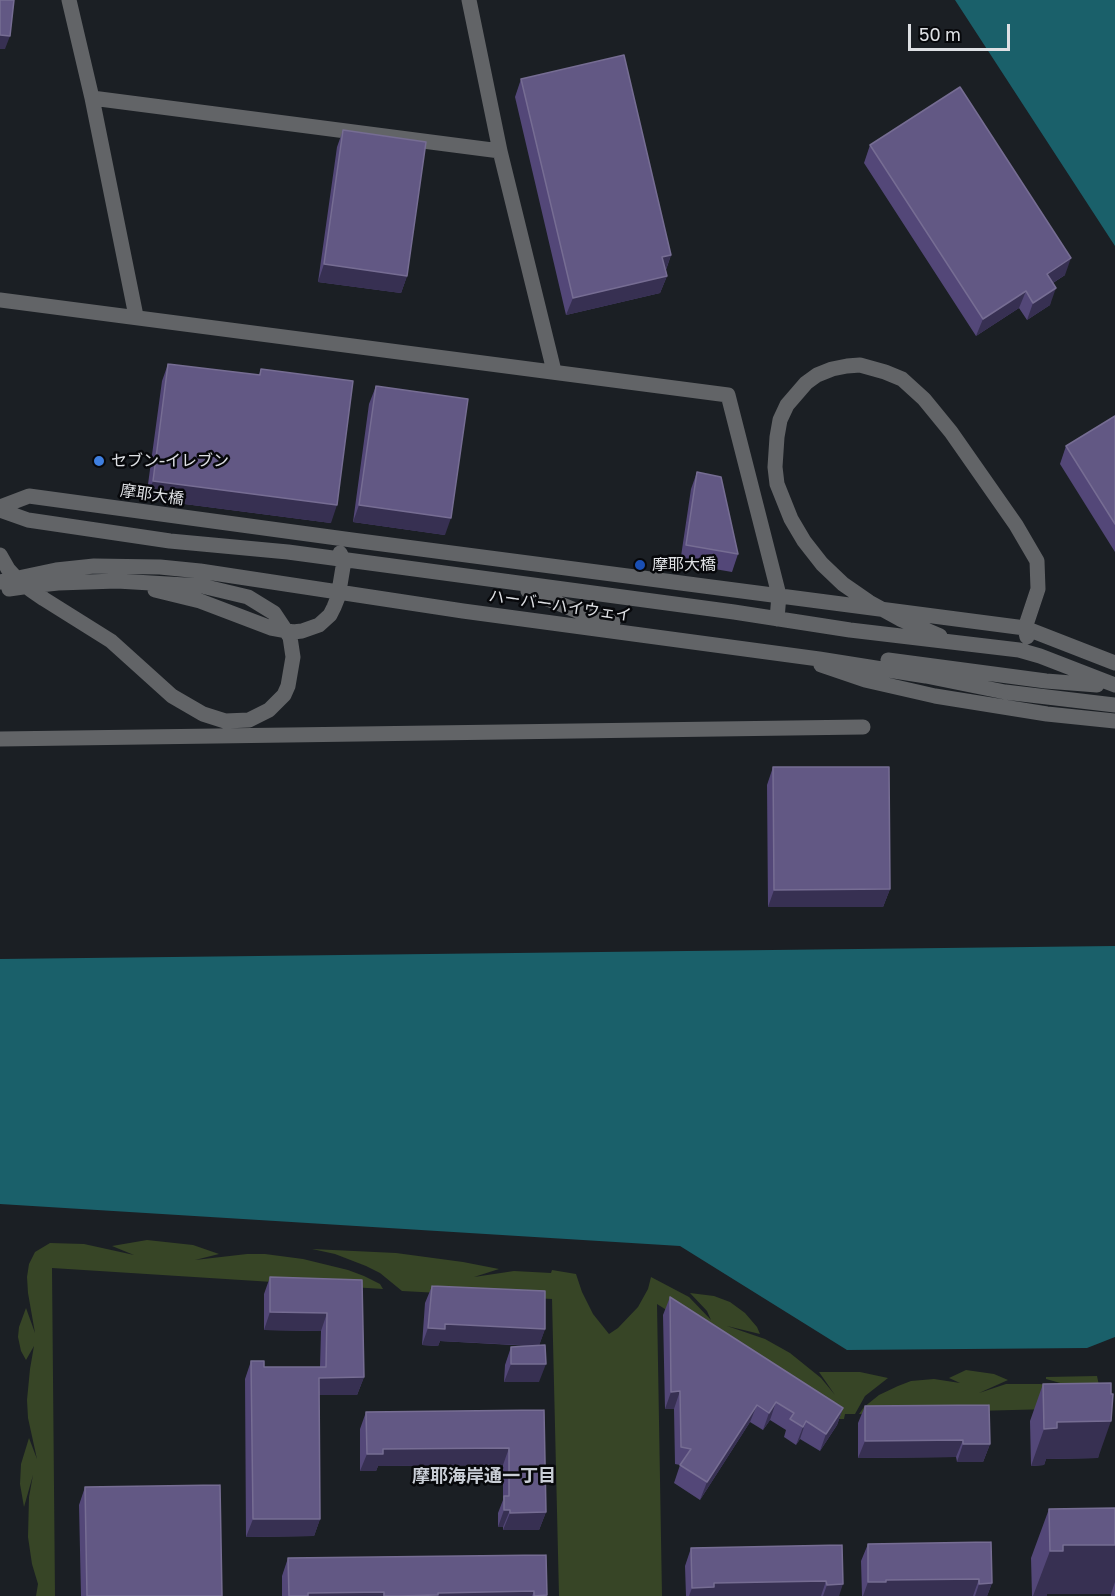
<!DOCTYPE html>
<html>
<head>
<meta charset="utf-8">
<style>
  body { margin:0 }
  #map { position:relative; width:1115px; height:1596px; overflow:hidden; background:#1b1f24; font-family:"Golos Text",sans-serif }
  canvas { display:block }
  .scale { position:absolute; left:908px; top:24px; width:102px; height:27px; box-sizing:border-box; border:3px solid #dee0e4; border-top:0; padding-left:8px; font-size:18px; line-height:21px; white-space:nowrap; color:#dee0e4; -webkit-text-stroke:4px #07080b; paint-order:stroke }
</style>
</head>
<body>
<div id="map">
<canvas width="1115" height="1596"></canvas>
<div class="scale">50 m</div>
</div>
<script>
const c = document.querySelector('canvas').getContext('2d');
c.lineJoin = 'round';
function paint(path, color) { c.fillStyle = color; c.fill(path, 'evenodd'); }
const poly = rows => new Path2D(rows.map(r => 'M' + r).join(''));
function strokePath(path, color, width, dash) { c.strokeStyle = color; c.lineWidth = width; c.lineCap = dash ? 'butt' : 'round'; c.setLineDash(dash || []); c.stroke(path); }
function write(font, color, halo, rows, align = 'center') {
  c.font = font + ' "Golos Text","Noto Sans JP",sans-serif'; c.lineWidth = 5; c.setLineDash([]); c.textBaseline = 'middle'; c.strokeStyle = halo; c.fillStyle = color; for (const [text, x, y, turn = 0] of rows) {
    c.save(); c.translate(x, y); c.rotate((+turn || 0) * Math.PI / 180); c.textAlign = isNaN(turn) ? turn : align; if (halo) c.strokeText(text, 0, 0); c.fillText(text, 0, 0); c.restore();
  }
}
paint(poly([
  [147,1240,193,1245,219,1254,195,1260,247,1254,265,1254,303,1259,348,1270,364,1276,380,1284,383,1289,52,1268,55,1596,36,1596,38,1584,32,1564,28,1537,29,1497,33,1475,24,1507,20,1484,21,1464,29,1438,37,1459,28,1418,27,1400,30,1369,34,1346,26,1360,21,1351,18,1337,19,1327,26,1308,35,1333,28,1293,27,1277,29,1264,35,1252,50,1243,84,1244,134,1255,112,1246],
  [312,1249,396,1253,463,1262,499,1269,474,1277,514,1271,551,1273,552,1270,576,1274,582,1292,593,1314,609,1334,618,1328,638,1307,648,1289,651,1277,689,1297,711,1320,707,1311,690,1293,714,1296,730,1302,745,1313,757,1327,760,1334,727,1326,765,1339,790,1353,821,1378,835,1395,819,1372,860,1372,888,1378,865,1396,855,1414,845,1414,844,1419,839,1419,657,1304,662,1596,559,1596,552,1299,402,1291,380,1273,366,1266,335,1254],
  [966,1370,994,1374,1008,1380,979,1393,1006,1384,1040,1384,1053,1386,1090,1408,859,1414,864,1407,879,1395,898,1386,911,1381,934,1379,960,1383,949,1378],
  [1097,1376,1100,1390,1064,1384,1046,1379,1046,1377]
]), '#374526');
paint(poly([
  [955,0,1115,0,1115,246],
  [1115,946,1115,1337,1087,1348,847,1350,680,1246,0,1204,0,959]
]), '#1a606a');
strokePath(poly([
  [69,0,92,98,136,316],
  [469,0,500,151,554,371],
  [92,98,500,151],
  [0,300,728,395,779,595,777,619],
  [0,507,29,496,352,540,1025,628,1115,663],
  [0,510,28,520,170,541,288,552,734,612,850,630,1019,650,1040,656,1115,685],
  [0,555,8,569,18,580,31,590,44,599,111,641,172,696,203,714,225,721,249,720,269,710,284,695,288,686,293,657,290,637,274,613,248,597,202,586,117,581,58,583,30,586,9,589],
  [0,582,56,570,94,566,160,567,200,571,463,611,819,659,926,676,1005,692,1115,705],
  [155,590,200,601,271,628,293,632,302,631,319,625,330,615,334,607,338,597,344,561,340,553],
  [528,591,597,619,613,622],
  [940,636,900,619,869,602,843,584,822,564,804,541,791,519,777,484,775,467,777,437,780,420,787,405,806,383,817,375,832,369,847,366,860,365,885,372,902,379,924,399,951,432,1016,525,1037,561,1038,589,1025,628,1027,637],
  [888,660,1046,681,1097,685],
  [821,665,865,680,935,696,1047,714,1115,721],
  [0,739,863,727]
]), '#626467', 15);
paint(poly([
  [521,79,671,255,666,270,667,276,660,293,566,315,515,97],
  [343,130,407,276,401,293,318,282,337,147],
  [870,145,1065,275,1053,283,1050,305,1027,320,1019,308,976,336,864,163],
  [168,364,259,375,261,369,331,523,146,499,162,381],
  [376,386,445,535,353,522,369,404],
  [1115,416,1115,552,1060,464,1066,446],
  [697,472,738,554,732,572,680,563,691,489],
  [773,767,890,889,883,907,768,907,767,785],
  [270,1277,362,1280,364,1377,357,1395,319,1395,320,1519,314,1536,246,1537,245,1379,251,1361,264,1367,320,1367,321,1331,264,1330,264,1294],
  [432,1286,545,1329,539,1345,539,1382,504,1382,505,1365,511,1347,531,1346,440,1341,438,1346,422,1345,425,1303],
  [670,1297,843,1408,837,1425,820,1451,800,1439,796,1445,784,1437,786,1430,770,1420,763,1430,750,1422,700,1500,674,1483,680,1465,675,1464,674,1409,665,1409,663,1315],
  [1043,1384,1111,1394,1098,1458,1046,1459,1044,1465,1031,1466,1030,1421],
  [865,1406,990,1444,983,1462,957,1462,956,1457,858,1458,858,1423],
  [544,1410,546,1512,539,1530,503,1530,503,1527,498,1527,498,1513,503,1500,503,1465,378,1466,376,1471,360,1471,360,1429,366,1412],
  [85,1487,222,1596,81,1596,79,1505],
  [1115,1508,1115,1596,1111,1596,1111,1594,1047,1594,1047,1596,1032,1596,1031,1558,1049,1509],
  [868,1544,992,1583,987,1596,862,1596,861,1561],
  [842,1545,839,1596,686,1596,685,1566,691,1548],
  [546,1555,547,1596,282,1596,282,1576,288,1558]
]), '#534778');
paint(poly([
  [0,35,10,36,5,49,0,49],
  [671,255,665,272,662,257],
  [1071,258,1065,275,1040,291,1047,274],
  [324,264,407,276,401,293,318,282],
  [667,276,660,293,566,315,573,298],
  [1056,288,1050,305,1027,320,1033,303],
  [1026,291,1019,308,976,336,983,319],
  [153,481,337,505,331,523,146,499],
  [359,505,451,518,445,535,353,522],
  [890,889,883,907,768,907,774,890],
  [270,1312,327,1313,321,1331,264,1330],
  [445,1324,545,1329,539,1346,440,1341,438,1346,422,1345,428,1328],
  [511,1364,546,1364,539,1382,504,1382],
  [364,1377,357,1395,313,1395,319,1378],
  [680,1391,674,1409,665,1409,671,1392],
  [776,1402,770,1420,763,1430,769,1413],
  [757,1405,750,1422,700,1500,707,1482],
  [843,1408,837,1425,820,1451,826,1434],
  [806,1421,800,1439,796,1445,803,1427],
  [1111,1421,1098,1458,1046,1459,1044,1465,1031,1466,1044,1429,1057,1422],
  [963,1440,956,1457,858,1458,865,1441],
  [963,1444,990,1444,983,1462,957,1462],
  [509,1448,503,1465,378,1466,376,1471,360,1471,367,1454,383,1449],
  [504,1510,510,1510,503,1527,498,1527],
  [546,1512,539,1530,503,1530,510,1513],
  [253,1519,320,1519,314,1536,246,1537],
  [1063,1545,1115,1545,1115,1582,1111,1594,1047,1594,1047,1596,1033,1596,1050,1551],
  [979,1579,973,1596,863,1596,868,1582,886,1580],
  [826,1581,821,1596,689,1596,692,1588,714,1583],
  [992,1583,987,1596,975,1596,979,1584],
  [843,1584,839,1596,823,1596,827,1585],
  [534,1591,532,1596,398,1596,438,1593],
  [384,1592,383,1596,307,1596,308,1593]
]), '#373052');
const building = poly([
  [0,0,14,0,10,36,0,35,0,0],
  [624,55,671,255,662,257,667,276,573,298,521,79,624,55],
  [960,87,1071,258,1047,274,1056,288,1033,303,1026,291,983,319,870,145,960,87],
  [343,130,426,142,407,276,324,264,343,130],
  [168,364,260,375,261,369,353,381,337,505,153,481,168,364],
  [376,386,468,399,451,518,359,505,376,386],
  [1115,416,1115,524,1066,446,1115,416],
  [697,472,721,477,738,554,686,545,697,472],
  [773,767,889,767,890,889,774,890,773,767],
  [270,1277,362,1280,364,1377,319,1378,320,1519,253,1519,251,1361,264,1361,264,1367,326,1367,327,1313,270,1312,270,1277],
  [432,1286,545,1291,545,1329,445,1324,445,1329,428,1328,432,1286],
  [670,1297,843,1408,826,1434,806,1421,803,1427,790,1419,794,1413,776,1402,769,1413,757,1405,707,1482,680,1465,691,1449,681,1447,680,1391,671,1392,670,1297],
  [545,1345,546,1364,511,1364,511,1347,545,1345],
  [1111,1383,1111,1394,1113,1394,1111,1421,1057,1422,1057,1428,1044,1429,1043,1384,1111,1383],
  [989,1405,990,1444,963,1444,963,1440,865,1441,865,1406,989,1405],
  [544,1410,546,1512,510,1513,510,1510,504,1510,504,1496,509,1496,509,1448,383,1449,383,1454,367,1454,366,1412,544,1410],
  [220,1485,222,1596,87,1596,85,1487,220,1485],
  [1115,1508,1115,1545,1063,1545,1063,1551,1050,1551,1049,1509,1115,1508],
  [991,1542,992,1583,979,1584,979,1579,886,1580,886,1582,868,1582,868,1544,991,1542],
  [842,1545,843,1584,827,1585,826,1581,714,1583,714,1587,692,1588,691,1548,842,1545],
  [546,1555,547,1595,534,1596,534,1591,438,1593,438,1595,398,1596,384,1596,384,1592,308,1593,308,1596,289,1596,288,1558,546,1555]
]);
paint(building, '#625884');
strokePath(building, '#766d93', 1.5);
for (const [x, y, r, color] of [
  [99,461,6,"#3f7fe0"],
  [640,565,6,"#1a4fb4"]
]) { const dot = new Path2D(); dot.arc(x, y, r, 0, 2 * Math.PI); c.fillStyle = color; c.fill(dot); strokePath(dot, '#07080b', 2); }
write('16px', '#dee0e4', '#07080b', [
  ["セブン-イレブン",111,461],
  ["摩耶大橋",652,565]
], 'left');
write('16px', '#dee0e4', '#07080b', [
  ["摩耶大橋",152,495,8],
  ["ハーバーハイウェイ",560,606,8]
]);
write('bold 18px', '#c9ced6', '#07080b', [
  ["摩耶海岸通一丁目",484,1476]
]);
</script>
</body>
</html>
